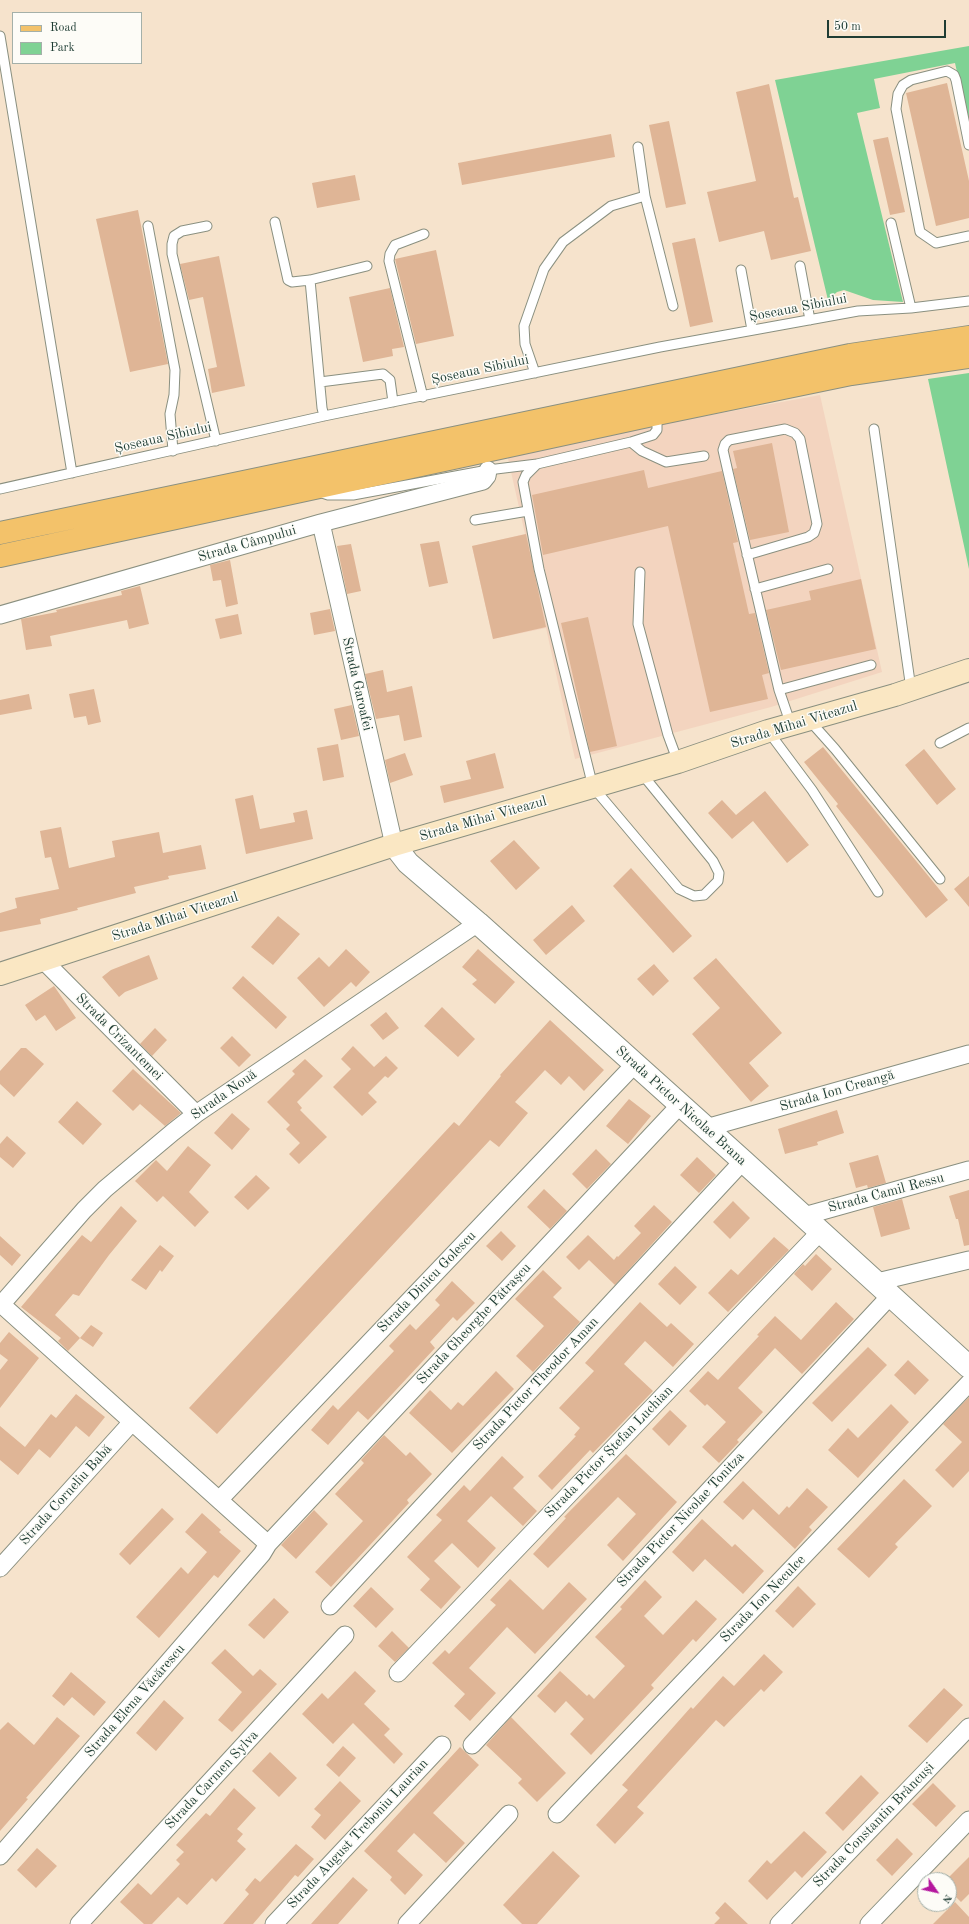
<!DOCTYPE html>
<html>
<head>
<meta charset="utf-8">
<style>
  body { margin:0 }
  #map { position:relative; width:969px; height:1924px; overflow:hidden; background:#f6e3cc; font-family:"Old Standard TT",serif }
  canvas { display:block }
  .legend { position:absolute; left:12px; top:12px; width:130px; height:52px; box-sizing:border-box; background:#fdfcf7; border:1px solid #a4b0a9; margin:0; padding:5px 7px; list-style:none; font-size:12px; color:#1f3d34 }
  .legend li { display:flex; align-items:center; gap:8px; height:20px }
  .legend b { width:20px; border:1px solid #a4b0a9 }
  .north { position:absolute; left:917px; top:1872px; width:40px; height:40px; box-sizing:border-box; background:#fdfcf7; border:1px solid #a4b0a9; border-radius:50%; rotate:124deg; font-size:11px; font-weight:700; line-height:16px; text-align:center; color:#1f3d34 }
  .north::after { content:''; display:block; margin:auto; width:14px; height:18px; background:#b5179e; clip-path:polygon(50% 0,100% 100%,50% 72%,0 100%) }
  .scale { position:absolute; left:827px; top:20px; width:119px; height:18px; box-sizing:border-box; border:2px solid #1f3d34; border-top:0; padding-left:5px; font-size:12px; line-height:14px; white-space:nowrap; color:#1f3d34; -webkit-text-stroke:3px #fdfcf7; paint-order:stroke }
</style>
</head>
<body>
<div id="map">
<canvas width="969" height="1924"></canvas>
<ul class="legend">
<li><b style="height:5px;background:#f3c26a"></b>Road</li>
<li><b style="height:11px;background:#7fd294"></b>Park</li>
</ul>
<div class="north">N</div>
<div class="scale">50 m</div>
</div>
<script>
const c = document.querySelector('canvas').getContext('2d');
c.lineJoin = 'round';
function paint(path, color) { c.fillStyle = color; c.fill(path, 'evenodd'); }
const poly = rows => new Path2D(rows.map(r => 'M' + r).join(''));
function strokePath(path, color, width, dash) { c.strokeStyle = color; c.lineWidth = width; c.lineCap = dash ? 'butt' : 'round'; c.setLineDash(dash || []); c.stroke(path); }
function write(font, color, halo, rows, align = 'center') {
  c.font = font + ' "Old Standard TT",serif'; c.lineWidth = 3; c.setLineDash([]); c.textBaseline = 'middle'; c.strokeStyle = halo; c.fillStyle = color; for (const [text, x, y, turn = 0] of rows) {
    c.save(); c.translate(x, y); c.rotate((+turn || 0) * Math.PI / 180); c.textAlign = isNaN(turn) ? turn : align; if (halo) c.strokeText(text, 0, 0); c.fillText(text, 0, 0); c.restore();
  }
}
paint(poly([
  [820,395,882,672,771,707,575,759,546,628,493,639,472,546,525,534,507,454,704,411,705,416]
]), '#f3d4bf');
paint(poly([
  [969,46,969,126,955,63,874,79,880,108,857,113,903,302,873,300,844,290,837,292,828,300,775,80],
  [969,373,969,569,928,379]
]), '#7fd294');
paint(poly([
  [947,83,969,181,969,218,936,226,906,93],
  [769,84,794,198,798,197,811,251,771,260,764,231,719,242,707,192,756,181,736,92],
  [669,121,686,204,666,208,649,125],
  [611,134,615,157,462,185,458,163],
  [888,137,905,212,890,215,873,140],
  [355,175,360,200,317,208,312,183],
  [138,210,168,364,130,372,96,219],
  [695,238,713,322,690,327,672,243],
  [436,250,454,336,416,344,395,259],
  [219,256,245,386,212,393,208,369,217,367,203,297,189,300,180,264],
  [390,288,404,347,392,349,393,356,363,362,349,297],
  [772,443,789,532,750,540,733,469,737,468,733,451],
  [644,470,648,488,722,471,738,542,733,543,749,614,755,613,769,673,762,675,768,699,710,712,668,526,543,555,532,495],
  [526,534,546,627,493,639,472,546],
  [439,541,448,583,429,587,420,544],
  [351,544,361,591,347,594,337,546],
  [230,560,238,604,226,607,221,580,213,581,210,565],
  [861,579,876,649,781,670,766,610,811,600,809,591],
  [140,586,149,624,129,629,127,620,84,629,50,636,52,646,26,650,21,619,57,612,56,610,122,595,121,591],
  [330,609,335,631,314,635,310,613],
  [238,614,242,634,220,639,215,619],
  [588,617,617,746,590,752,561,623],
  [383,670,387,692,412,686,422,737,404,741,399,715,376,719,365,674],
  [94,689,101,722,88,725,86,716,74,718,69,694],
  [29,694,32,709,0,715,0,700],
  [352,705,359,736,341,740,334,709],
  [338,744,344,777,323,781,317,748],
  [823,747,948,900,926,918,836,806,838,804,804,762],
  [924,749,956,789,937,805,905,765],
  [405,753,413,775,390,783,385,760],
  [495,753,504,788,444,803,440,786,471,779,466,761],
  [765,791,809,845,787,863,753,821,732,839,708,813,722,800,736,815],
  [253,795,260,829,295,822,293,813,307,810,313,839,246,854,235,799],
  [61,827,69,868,115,857,112,841,159,832,163,853,201,845,206,869,168,876,169,879,134,887,136,893,77,908,78,910,40,919,41,924,0,932,0,913,17,908,15,898,59,889,51,857,45,858,40,831],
  [514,840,540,868,516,890,490,861],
  [631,868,692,936,673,953,613,886],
  [969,876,969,907,954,889],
  [572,905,585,921,546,955,533,940],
  [278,916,300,934,273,965,251,947],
  [346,949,370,972,356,987,351,982,324,1007,297,978,319,957,329,967],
  [478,949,515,982,495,1004,472,984,477,980,462,967],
  [149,955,158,979,125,992,119,997,102,977,111,970],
  [716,958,782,1033,749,1063,769,1086,751,1102,692,1034,720,1008,693,978],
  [654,964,669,981,653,996,637,979],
  [243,976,287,1017,276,1029,232,988],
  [54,986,76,1018,56,1031,45,1015,36,1021,25,1005],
  [442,1007,475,1039,458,1057,424,1026],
  [386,1012,399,1028,383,1040,370,1025],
  [550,1020,604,1070,584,1091,569,1076,561,1085,545,1070,515,1102,528,1113,499,1147,490,1140,217,1434,189,1408,454,1122,459,1126,501,1076,500,1075],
  [155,1028,167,1040,152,1056,140,1044],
  [232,1036,251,1055,239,1067,220,1048],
  [353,1046,374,1067,386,1056,398,1068,388,1078,385,1076,368,1093,377,1102,362,1116,333,1087,351,1069,341,1059],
  [21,1048,26,1048,44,1064,14,1097,0,1084,0,1071],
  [305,1059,323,1076,297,1102,302,1108,300,1110,327,1137,299,1164,289,1154,300,1143,286,1129,290,1125,267,1102,295,1074,292,1071],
  [133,1069,181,1113,165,1126,140,1104,133,1111,112,1091],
  [629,1099,651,1116,628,1144,606,1126],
  [77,1101,102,1124,83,1145,58,1122],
  [837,1110,844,1133,817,1142,818,1145,785,1154,778,1129],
  [232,1113,250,1129,232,1150,214,1133],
  [7,1136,26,1153,13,1168,0,1157,0,1144],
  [188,1146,211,1165,189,1192,209,1212,195,1227,163,1196,157,1202,135,1181,156,1160,167,1171],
  [596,1149,611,1164,587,1189,572,1174],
  [878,1155,886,1183,868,1188,867,1185,856,1188,849,1163],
  [697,1157,716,1175,699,1193,680,1175],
  [256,1175,270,1188,248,1210,234,1197],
  [544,1189,567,1211,550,1229,527,1207],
  [969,1190,969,1245,964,1246,958,1219,956,1219,949,1196],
  [902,1199,910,1229,881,1237,873,1207],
  [733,1201,750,1218,730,1239,713,1222],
  [654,1205,672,1222,615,1285,589,1260,579,1270,566,1257,588,1235,614,1260,617,1256,618,1257,641,1233,634,1226],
  [121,1206,137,1221,109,1255,79,1296,73,1294,55,1315,80,1338,68,1351,58,1341,61,1338,21,1307,82,1235,91,1242],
  [501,1231,516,1246,502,1261,486,1246],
  [0,1236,21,1255,12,1266,0,1255],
  [774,1237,789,1250,728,1312,708,1293,731,1269,738,1275],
  [160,1245,174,1256,162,1272,160,1270,146,1290,131,1280],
  [816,1254,832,1269,812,1291,794,1274,803,1264,805,1266],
  [675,1266,697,1287,680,1305,658,1284],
  [543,1270,562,1288,553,1297,580,1322,533,1372,516,1356,544,1326,515,1299],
  [452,1281,475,1303,457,1321,453,1317,430,1342,435,1348,368,1420,358,1411,328,1445,311,1430,333,1405,338,1410,394,1351,389,1346,410,1324,416,1330,440,1305,435,1300],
  [640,1302,667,1327,671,1323,694,1344,673,1367,645,1341,624,1364,653,1391,593,1453,590,1450,552,1490,538,1476,576,1436,574,1435,580,1428,559,1408,594,1371,585,1363],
  [836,1302,854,1319,802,1374,775,1348,738,1388,763,1412,737,1440,739,1442,719,1463,702,1447,726,1422,707,1404,705,1406,689,1391,708,1371,718,1380,759,1336,757,1335,775,1316,801,1340],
  [91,1325,103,1333,93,1347,80,1338],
  [9,1332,39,1358,0,1408,0,1370,8,1360,0,1354,0,1343],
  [868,1347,887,1365,832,1422,812,1403],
  [908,1360,929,1380,915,1395,894,1375],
  [496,1371,514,1389,452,1453,409,1413,430,1390,451,1410,458,1402,463,1406],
  [76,1394,105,1417,89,1437,76,1426,50,1458,39,1449,18,1475,0,1460,0,1426,25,1447,51,1414,56,1418],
  [969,1397,969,1471,953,1488,935,1470,962,1442,943,1424],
  [891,1404,909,1422,858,1478,828,1450,848,1428,858,1438],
  [670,1410,687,1426,669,1446,652,1429],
  [384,1435,406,1456,410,1452,432,1474,407,1500,409,1503,331,1587,315,1572,363,1521,335,1494,364,1463,361,1460],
  [626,1454,677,1502,623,1561,607,1545,636,1514,618,1497,548,1568,533,1554,566,1518,564,1517],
  [502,1456,524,1477,513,1488,537,1511,523,1526,491,1496,467,1521,496,1548,478,1568,452,1543,434,1561,461,1587,441,1609,420,1590,430,1579,407,1557,442,1520,436,1515,464,1485,470,1491],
  [904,1479,932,1506,895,1544,898,1547,869,1578,837,1549],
  [743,1481,779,1515,787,1506,789,1508,807,1488,828,1507,809,1527,812,1530,795,1549,753,1509,743,1520,723,1502],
  [162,1508,174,1519,130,1565,119,1554],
  [314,1510,328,1524,296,1559,281,1545],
  [202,1513,221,1530,219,1532,241,1551,218,1578,214,1575,159,1638,136,1617,181,1567,188,1574,207,1552,185,1532],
  [702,1519,732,1547,735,1544,764,1571,743,1594,705,1559,693,1572,672,1552],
  [510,1579,543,1610,569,1582,587,1599,535,1654,507,1627,469,1668,496,1693,470,1721,454,1706,465,1694,432,1663,445,1650,449,1654,496,1605,490,1600],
  [645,1580,662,1597,644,1616,663,1635,696,1600,717,1619,696,1642,693,1639,651,1685,654,1688,591,1755,570,1734,584,1719,566,1701,555,1713,537,1696,560,1671,587,1696,589,1694,594,1699,625,1666,595,1637,622,1609,620,1607],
  [798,1586,816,1604,793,1628,775,1611],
  [371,1587,394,1609,376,1628,353,1606],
  [274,1598,289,1612,264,1639,248,1625],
  [392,1631,409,1648,395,1662,378,1646],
  [225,1649,253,1676,260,1669,277,1684,232,1732,218,1720,242,1692,211,1663],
  [764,1654,783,1672,764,1692,761,1689,724,1727,716,1720,637,1807,644,1813,615,1844,596,1825,628,1790,622,1785,691,1707,693,1709,723,1676,734,1686],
  [355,1671,376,1691,364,1704,390,1729,384,1735,403,1754,394,1764,353,1723,333,1744,302,1714,322,1693,328,1699],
  [71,1672,106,1702,94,1716,72,1697,64,1706,52,1696],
  [944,1688,963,1705,927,1743,908,1726],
  [164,1700,184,1718,156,1751,136,1733],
  [57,1717,80,1736,26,1798,28,1799,0,1831,0,1730,8,1722,34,1745],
  [511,1717,566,1773,537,1802,518,1783,522,1779,486,1745],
  [343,1746,356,1758,339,1777,326,1765],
  [460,1747,479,1765,433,1813,465,1843,446,1863,414,1833,397,1851,423,1875,405,1895,390,1880,392,1877,364,1851],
  [270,1752,297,1778,279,1797,252,1771],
  [861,1775,879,1793,843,1831,825,1813],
  [340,1781,361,1801,325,1840,311,1827,321,1815,314,1809],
  [933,1783,956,1806,936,1827,912,1804],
  [234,1788,256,1808,237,1829,243,1834,237,1841,246,1849,216,1882,212,1878,187,1905,178,1897,152,1924,144,1924,120,1902,138,1883,151,1895,180,1864,176,1860,184,1852,176,1845,206,1813,210,1816],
  [804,1831,827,1852,802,1878,795,1871,767,1900,748,1881,767,1860,771,1864],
  [897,1838,913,1854,892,1876,876,1860],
  [296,1844,314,1859,298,1877,295,1875,253,1924,223,1924,249,1894,245,1890,255,1878,260,1882],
  [37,1848,57,1866,36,1888,17,1870],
  [553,1851,580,1876,537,1924,522,1924,503,1905],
  [969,1857,969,1894,961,1902,949,1890,949,1877],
  [353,1877,368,1890,338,1924,311,1924],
  [725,1902,748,1924,714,1924,720,1918,715,1913],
  [955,1902,969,1917,969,1924,933,1924]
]), '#dfb596');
const service = poly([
  [0,36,72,473],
  [969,145,956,80,954,75,947,71,911,80,903,85,898,94,896,109,920,232,936,243,969,236],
  [638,147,645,196],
  [275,222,288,280,292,282,310,280,367,266],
  [891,223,911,308],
  [148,226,175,370,174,395,170,414,173,451],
  [207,226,182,231,174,236,172,244,172,254,216,441],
  [800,266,810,320],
  [741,270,752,330],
  [310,280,322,408,324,416],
  [535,373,525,344,524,326,544,269,563,242,611,206,645,196,673,306],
  [320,382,383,374,390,380,393,402],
  [423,397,389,261,390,254,395,245,424,234],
  [874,429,911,689],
  [631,442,642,451,666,462,704,456],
  [0,489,324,416,660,347,858,311,911,308,969,301],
  [322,493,328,495,353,495,488,470,537,464],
  [475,520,528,511],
  [747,555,808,537,814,533,817,524,800,439,795,433,785,429,729,440,725,444,723,450,728,472,779,690,791,725],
  [640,572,638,624,668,735,678,762],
  [755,589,828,569],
  [779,690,871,665],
  [810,721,835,749,940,879],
  [768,731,812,790,878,892],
  [940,743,969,728],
  [642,774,713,861,719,873,718,881,704,895,694,896,679,889,593,787,539,569,523,482,526,475,537,464,631,442,653,435,657,430,657,414]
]);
const minor = poly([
  [321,523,394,845],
  [0,615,321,523,483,481,487,476,488,470],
  [43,960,196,1114],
  [706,1128,969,1054],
  [804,1216,969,1170],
  [877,1282,969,1260],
  [0,1303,268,1544],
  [0,1306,84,1210,105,1189,173,1132,196,1114,478,923],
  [220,1499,635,1064],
  [0,1568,132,1422],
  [330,1606,743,1161],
  [398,1673,821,1231],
  [472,1745,891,1295],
  [557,1814,969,1383],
  [0,1856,262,1554,268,1544,680,1105],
  [79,1924,345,1635],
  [274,1924,442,1745],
  [407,1924,509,1814],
  [779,1924,969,1727],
  [869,1924,969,1820]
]);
const tertiary = poly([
  [394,845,408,863,478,923,743,1161,969,1367]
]);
const secondary = poly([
  [0,974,394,845,678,762,768,731,895,695,969,670]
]);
const primary = poly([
  [0,533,850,355,969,337],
  [0,556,657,414,851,374,969,357]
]);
strokePath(service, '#8a9080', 11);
strokePath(minor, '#8a9080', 19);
strokePath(tertiary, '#8a9080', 24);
strokePath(secondary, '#8a9080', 24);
strokePath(primary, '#8a9080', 24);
strokePath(service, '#fff', 9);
strokePath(minor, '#fff', 17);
strokePath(tertiary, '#fff', 22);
strokePath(secondary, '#fae7c3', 22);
strokePath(primary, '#f3c26a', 22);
write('14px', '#1f3d34', '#fdfcf7', [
  ["Șoseaua Sibiului",798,308,-11],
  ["Șoseaua Sibiului",480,370,-12],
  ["Șoseaua Sibiului",163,438,-13],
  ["Strada Câmpului",247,544,-16],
  ["Strada Garoafei",357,684,77],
  ["Strada Mihai Viteazul",794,725,-17],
  ["Strada Mihai Viteazul",483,819,-16],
  ["Strada Mihai Viteazul",175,917,-18],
  ["Strada Crizantemei",119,1037,45],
  ["Strada Ion Creangă",837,1091,-16],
  ["Strada Nouă",224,1095,-35],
  ["Strada Pictor Nicolae Brana",681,1106,42],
  ["Strada Camil Ressu",886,1193,-15],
  ["Strada Dinicu Golescu",427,1282,-46],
  ["Strada Gheorghe Pătrașcu",474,1324,-47],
  ["Strada Pictor Theodor Aman",536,1384,-47],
  ["Strada Pictor Ștefan Luchian",609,1452,-46],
  ["Strada Corneliu Babă",66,1495,-48],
  ["Strada Pictor Nicolae Tonitza",681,1520,-47],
  ["Strada Ion Neculce",763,1599,-46],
  ["Strada Elena Văcărescu",135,1701,-49],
  ["Strada Carmen Sylva",212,1780,-47],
  ["Strada Constantin Brâncuși",874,1825,-46],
  ["Strada August Treboniu Laurian",358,1834,-47]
]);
</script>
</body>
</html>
